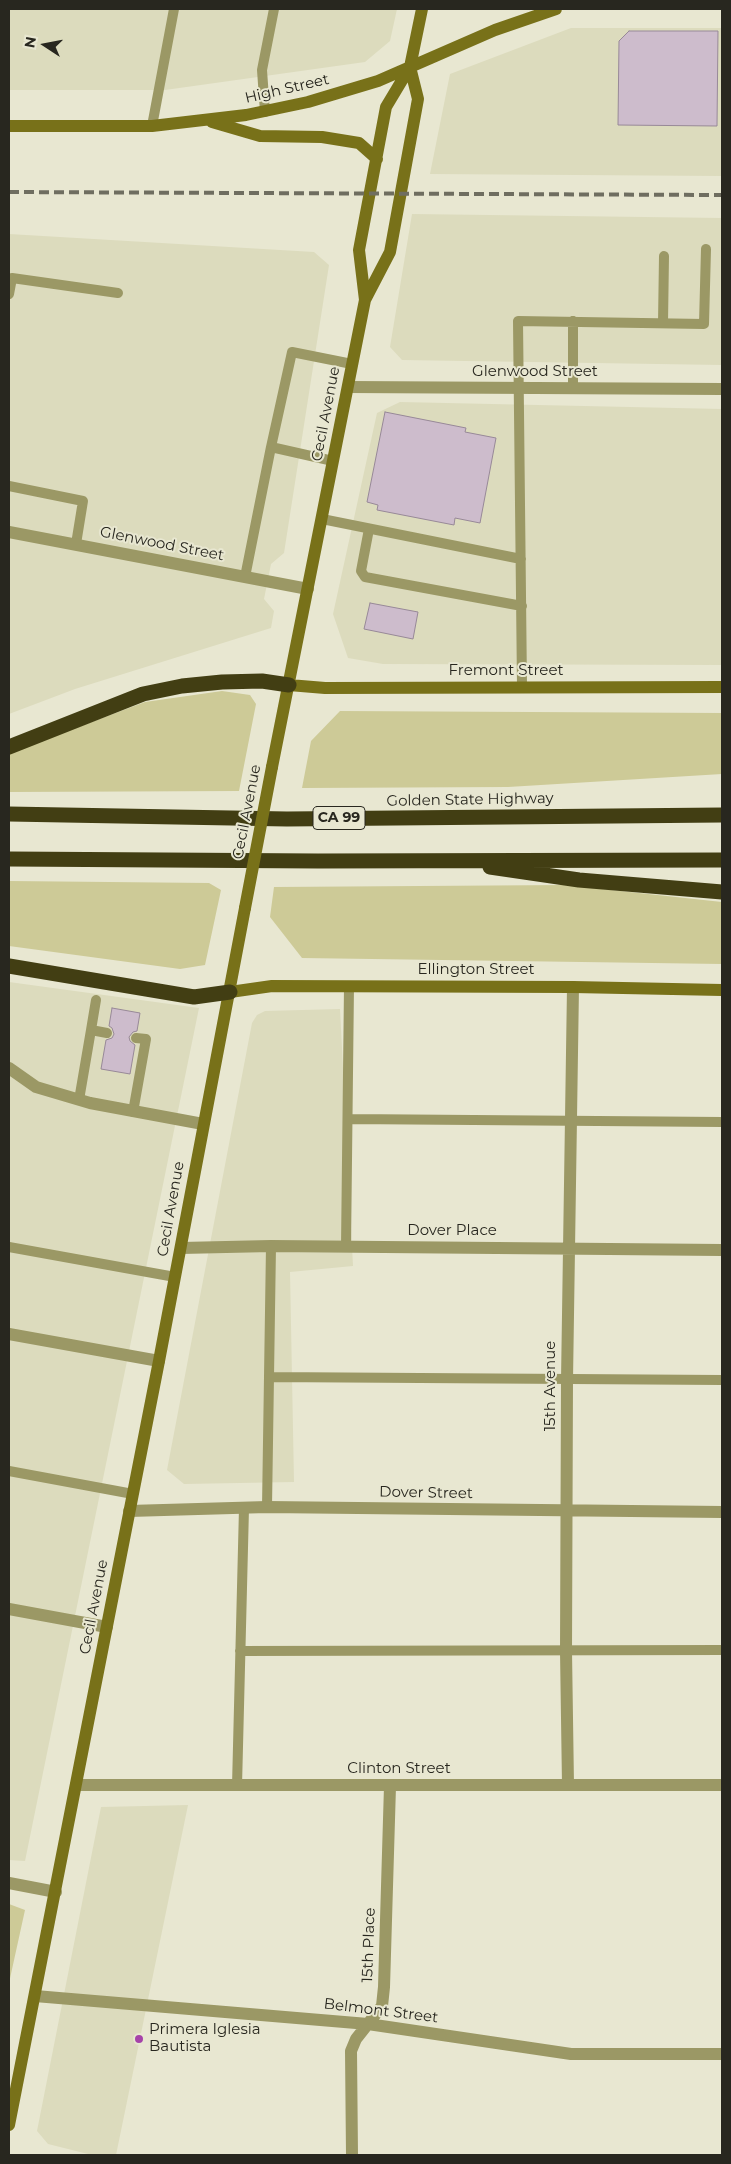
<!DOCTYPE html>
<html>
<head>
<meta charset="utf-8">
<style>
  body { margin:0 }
  #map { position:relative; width:731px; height:2164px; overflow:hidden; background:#e8e7d1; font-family:Montserrat,sans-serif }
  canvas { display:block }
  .frame { position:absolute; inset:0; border:10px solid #28271f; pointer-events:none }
  .north { position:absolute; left:20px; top:20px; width:50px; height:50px; -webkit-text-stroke:4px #e8e7d1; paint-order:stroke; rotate:281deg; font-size:14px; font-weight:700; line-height:20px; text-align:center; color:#28271f }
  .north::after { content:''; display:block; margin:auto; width:18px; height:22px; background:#28271f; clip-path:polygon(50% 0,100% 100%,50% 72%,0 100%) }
</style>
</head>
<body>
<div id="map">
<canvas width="731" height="2164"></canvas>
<div class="frame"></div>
<div class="north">N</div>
</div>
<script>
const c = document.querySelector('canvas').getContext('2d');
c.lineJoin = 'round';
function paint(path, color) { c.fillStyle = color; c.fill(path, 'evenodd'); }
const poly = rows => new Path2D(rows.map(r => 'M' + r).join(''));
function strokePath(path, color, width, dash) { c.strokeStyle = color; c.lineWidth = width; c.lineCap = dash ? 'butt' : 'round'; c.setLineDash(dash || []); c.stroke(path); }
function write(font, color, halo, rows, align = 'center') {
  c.font = font + ' Montserrat,sans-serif'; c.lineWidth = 4; c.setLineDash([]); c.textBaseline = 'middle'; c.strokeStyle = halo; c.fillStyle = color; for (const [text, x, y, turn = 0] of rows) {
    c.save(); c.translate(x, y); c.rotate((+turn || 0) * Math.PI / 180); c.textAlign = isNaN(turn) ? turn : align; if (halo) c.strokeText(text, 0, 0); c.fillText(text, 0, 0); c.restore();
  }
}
paint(poly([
  [9,9,397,9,390,41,365,62,165,90,9,90],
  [571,28,722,28,722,176,430,174,450,74],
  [412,214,722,218,722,365,402,360,390,347],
  [9,234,314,252,329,265,284,553,271,564,264,599,274,611,271,628,75,689,9,714],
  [400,402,722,409,722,665,383,664,348,658,333,614,377,413],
  [9,982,199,1008,25,1861,9,1860],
  [340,1009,353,1266,290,1272,294,1482,184,1484,167,1470,252,1023,257,1015,265,1011],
  [188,1805,116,2155,92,2155,48,2144,37,2131,101,1807]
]), '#dcdbbd');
paint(poly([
  [222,691,250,695,256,704,239,791,9,792,9,753,145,702],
  [340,711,722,713,722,774,508,787,302,788,311,741],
  [9,881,209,883,221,890,205,965,180,969,9,946],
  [565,885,722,902,722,964,302,958,270,917,274,887],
  [9,1904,25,1910,9,1983]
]), '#cdca97');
const building = poly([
  [629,31,718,31,717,126,618,125,619,41,629,31],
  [385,412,466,428,465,432,496,438,480,523,455,518,454,525,377,510,378,505,367,502,385,412],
  [370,603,418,612,413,639,364,629,370,603],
  [112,1008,140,1013,137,1031,133,1032,129,1037,130,1041,135,1045,130,1074,101,1069,106,1040,112,1038,114,1034,112,1028,109,1026,112,1008]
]);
paint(building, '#cdbccc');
strokePath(building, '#988998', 1);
strokePath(poly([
  [265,112,262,70,274,9],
  [152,126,174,9],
  [9,294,12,278,118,293],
  [663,323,664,256],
  [573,388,573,321],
  [333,461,271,447,292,352,352,364],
  [9,486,83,501,76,544],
  [322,519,521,559],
  [369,529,361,571,365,577,522,606],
  [245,577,271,447],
  [522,687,518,321,704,324,706,249],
  [91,1030,96,1000],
  [79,1100,91,1030,107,1033],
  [133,1112,146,1039,136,1038],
  [349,1119,722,1122],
  [9,1247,175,1277],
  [346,1247,349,986],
  [269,1377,722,1380],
  [9,1471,133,1494],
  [267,1507,271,1246],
  [240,1651,722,1650],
  [237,1786,244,1508]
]), '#9b9865', 10);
strokePath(poly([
  [348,387,722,389],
  [9,532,308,589],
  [9,1068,36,1087,90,1103,203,1124],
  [181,1248,271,1246,722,1250],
  [9,1334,159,1361],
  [129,1511,267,1507,722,1512],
  [9,1609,107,1627],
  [76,1785,722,1785],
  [568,1785,566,1651,567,1380,573,987],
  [9,1883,56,1892],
  [35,1996,368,2024,571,2054,722,2054],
  [352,2155,351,2051,356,2039,382,2006,384,1987,390,1786]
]), '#9b9865', 12);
strokePath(poly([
  [212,122,260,136,322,137,359,143,377,159],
  [9,126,152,126,246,115,308,102,378,81,495,30,556,9],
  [365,300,359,250,386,107,410,67,422,9],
  [289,685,325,688,722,687],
  [272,767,365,300,390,252,418,99,410,67],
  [230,992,272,986,573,987,722,990],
  [9,2125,159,1361,245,908]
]), '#787119', 12);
strokePath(poly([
  [9,747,143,694,182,686,222,682,262,681,289,685],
  [9,814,287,819,722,815],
  [9,859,318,861,722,860],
  [490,867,579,880,722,892],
  [9,966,194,997,230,992]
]), '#423e13', 15);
strokePath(poly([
  [9,192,722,195]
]), '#6f6e60', 4, [10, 5]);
strokePath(poly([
  [245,908,272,767]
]), '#787119', 12);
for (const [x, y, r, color] of [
  [139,2039,5,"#a643a9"]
]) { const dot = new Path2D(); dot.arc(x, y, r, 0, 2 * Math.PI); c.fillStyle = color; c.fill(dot); strokePath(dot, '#e8e7d1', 2); }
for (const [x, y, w] of [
  [339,818,52]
]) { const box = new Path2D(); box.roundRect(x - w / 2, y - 11.5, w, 23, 4); c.fillStyle = '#e8e7d1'; c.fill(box); strokePath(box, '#28271f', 1); }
write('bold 14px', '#28271f', null, [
  ["CA 99",339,818]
]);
write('15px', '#28271f', '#e8e7d1', [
  ["High Street",287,89,-13],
  ["Glenwood Street",535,372],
  ["Cecil Avenue",326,414,-79],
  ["Glenwood Street",162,544,11],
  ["Fremont Street",506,671],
  ["Golden State Highway",470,800,-1],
  ["Cecil Avenue",247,812,-79],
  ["Ellington Street",476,970],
  ["Cecil Avenue",171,1209,-80],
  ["Dover Place",452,1231],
  ["15th Avenue",551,1386,-90],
  ["Dover Street",426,1493,1],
  ["Cecil Avenue",94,1607,-79],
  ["Clinton Street",399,1769],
  ["15th Place",369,1945,-88],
  ["Belmont Street",381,2011,7]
]);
write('15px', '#28271f', '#e8e7d1', [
  ["Primera Iglesia",149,2030],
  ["Bautista",149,2047]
], 'left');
</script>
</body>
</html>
